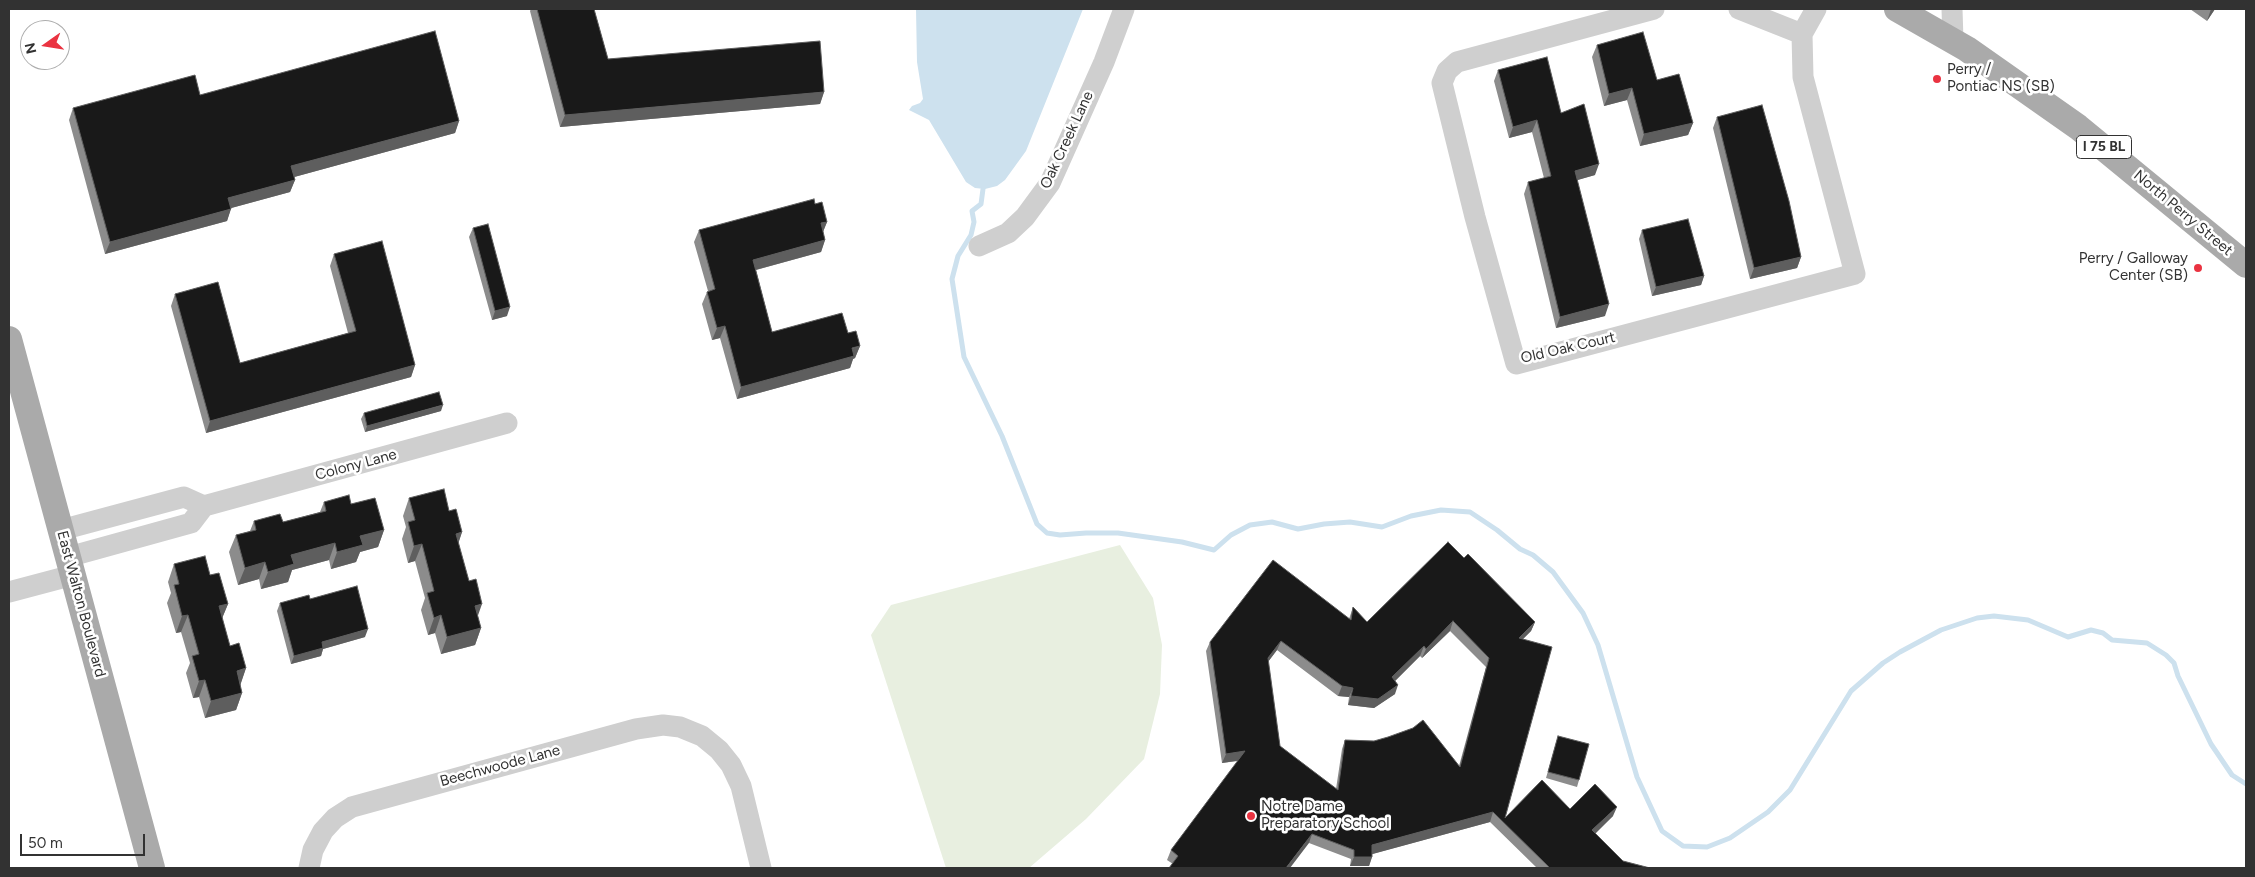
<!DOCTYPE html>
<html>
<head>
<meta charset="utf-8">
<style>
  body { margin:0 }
  #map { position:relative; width:2255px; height:877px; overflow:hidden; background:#fff; font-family:Figtree,sans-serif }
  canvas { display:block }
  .frame { position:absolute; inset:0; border:10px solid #323232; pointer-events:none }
  .north { position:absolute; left:20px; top:20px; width:50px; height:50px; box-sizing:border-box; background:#fff; border:1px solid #adadad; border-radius:50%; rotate:257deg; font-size:14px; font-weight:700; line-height:20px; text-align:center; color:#323232 }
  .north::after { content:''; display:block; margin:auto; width:18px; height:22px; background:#ea3341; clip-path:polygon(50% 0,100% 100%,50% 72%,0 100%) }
  .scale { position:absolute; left:20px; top:834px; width:125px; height:22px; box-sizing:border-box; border:2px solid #323232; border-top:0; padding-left:6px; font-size:15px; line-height:18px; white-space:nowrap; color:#323232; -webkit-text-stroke:4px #fff; paint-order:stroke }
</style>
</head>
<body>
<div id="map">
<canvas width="2255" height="877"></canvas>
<div class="frame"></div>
<div class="north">N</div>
<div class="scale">50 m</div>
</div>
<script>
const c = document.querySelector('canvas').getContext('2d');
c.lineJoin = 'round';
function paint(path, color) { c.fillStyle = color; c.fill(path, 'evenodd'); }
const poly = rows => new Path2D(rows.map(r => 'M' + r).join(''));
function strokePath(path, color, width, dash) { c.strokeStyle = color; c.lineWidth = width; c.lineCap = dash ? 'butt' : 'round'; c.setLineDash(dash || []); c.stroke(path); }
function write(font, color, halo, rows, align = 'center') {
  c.font = font + ' Figtree,sans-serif'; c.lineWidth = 5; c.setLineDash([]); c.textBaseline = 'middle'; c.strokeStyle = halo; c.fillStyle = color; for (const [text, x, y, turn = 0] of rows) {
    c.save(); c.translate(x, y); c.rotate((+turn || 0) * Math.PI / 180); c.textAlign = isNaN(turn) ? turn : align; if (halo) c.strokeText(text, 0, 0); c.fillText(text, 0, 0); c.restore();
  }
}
paint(poly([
  [1120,545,1153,598,1162,645,1160,694,1144,759,1086,819,1029,868,946,868,871,635,891,605]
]), '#e8efe0');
paint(poly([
  [916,9,1083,9,1026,151,1005,180,997,186,985,189,975,188,966,182,929,120,909,110,912,106,920,103,923,99,917,62]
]), '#cde1ee');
strokePath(poly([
  [983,189,981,204,972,211,974,222,971,235,958,256,952,279,964,357,1002,436,1037,524,1047,533,1060,535,1086,533,1118,533,1182,542,1214,550,1231,535,1250,525,1272,522,1298,529,1324,524,1350,522,1382,527,1411,516,1441,510,1470,512,1497,530,1520,549,1533,555,1553,572,1583,613,1598,645,1637,777,1662,831,1683,846,1707,847,1730,838,1768,812,1790,790,1851,691,1883,663,1900,652,1941,630,1977,618,1994,616,2028,620,2068,637,2091,630,2103,633,2112,640,2147,643,2166,655,2174,663,2178,676,2211,744,2232,775,2246,784]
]), '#cde1ee', 5);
strokePath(poly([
  [1654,9,1457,62,1447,71,1442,83,1475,217,1516,364,1855,274,1803,77,1802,34,1816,9],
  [1739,9,1802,34],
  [1952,9,1953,40],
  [979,246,1008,233,1025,217,1050,183,1104,62,1124,9],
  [61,530,184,497,204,506,507,423],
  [68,557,191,523,204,506],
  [9,592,73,575],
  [309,868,313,850,323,831,335,818,352,807,636,729,663,725,680,727,702,736,719,750,731,765,741,786,761,868]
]), '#cfcfcf', 21);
strokePath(poly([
  [1897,9,1967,49,2078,127,2246,265],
  [9,339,152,868]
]), '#aaa', 26);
paint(poly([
  [531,9,594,9,608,59,824,92,820,104,560,127,530,11],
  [2190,9,2215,9,2207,21],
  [1597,45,1657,80,1693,123,1688,135,1640,146,1627,100,1604,106,1592,57],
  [1498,70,1561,113,1595,175,1577,180,1605,316,1556,328,1524,194,1528,182,1544,178,1532,132,1509,138,1494,81],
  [200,95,459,121,455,133,294,177,295,180,290,192,231,208,227,221,105,254,69,120,73,108],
  [1717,117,1801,257,1797,268,1750,279,1713,128],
  [815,204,827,222,823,232,825,240,821,252,756,270,772,332,848,333,860,346,855,358,853,359,850,368,737,399,720,338,712,340,702,304,707,292,708,291,694,242,699,230],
  [473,228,507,316,492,320,469,237],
  [1642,230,1704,276,1701,285,1652,296,1639,239],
  [334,254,415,365,411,377,206,433,171,306,175,294,240,363,348,333,330,266],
  [441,411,365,432,361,419,364,413],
  [409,498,449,511,462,532,458,544,481,628,475,645,441,654,435,633,428,635,421,610,425,598,415,561,408,563,402,539,406,527,403,516],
  [324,502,351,504,384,530,378,547,360,552,356,562,331,569,329,560,292,570,288,582,261,589,259,579,238,585,229,552,236,535,250,531,254,521,283,522,320,512],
  [1464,558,1535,622,1531,631,1523,639,1505,818,1570,809,1613,816,1595,833,1623,861,1650,868,1537,868,1490,822,1372,854,1372,857,1369,866,1350,866,1351,859,1309,843,1173,864,1167,860,1171,850,1238,761,1222,763,1206,651,1210,642,1349,619,1353,607,1367,622],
  [1450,631,1486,667,1459,766,1345,740,1342,749,1336,789,1280,746,1268,662,1277,650,1338,696,1349,697,1348,705,1374,708,1395,694,1395,681,1420,656,1422,658],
  [174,564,210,575,228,604,222,618,230,646,246,668,240,685,242,693,236,710,205,718,199,697,193,698,186,673,190,663,181,632,176,633,167,603,171,593,168,582],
  [310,599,365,637,323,649,321,656,291,664,277,611,280,603],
  [1558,736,1579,780,1577,787,1546,778]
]), '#8c8c8c');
paint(poly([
  [2211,9,2215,9,2207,21],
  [1632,88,1627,100,1604,106,1609,94],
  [824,92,820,104,560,127,565,115],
  [1537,120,1532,132,1509,138,1513,127],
  [459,121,455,133,287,179,291,166],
  [1693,123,1688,135,1640,146,1644,134],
  [1599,164,1595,175,1571,182,1575,171],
  [295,180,290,192,224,210,228,198],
  [231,209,227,221,105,254,110,242],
  [827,222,822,234,821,223],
  [825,240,821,252,748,272,753,260],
  [1801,257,1797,268,1750,279,1754,268],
  [1704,276,1701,285,1652,296,1656,287],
  [1609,304,1605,316,1556,328,1560,317],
  [510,307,507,316,492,320,495,311],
  [725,326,720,338,712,340,717,328],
  [860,346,855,358,853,359,850,368,737,399,741,387],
  [415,365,411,377,206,433,210,421],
  [443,405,441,411,365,432,367,426],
  [384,530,378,547,360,552,356,562,331,569,337,552,360,536],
  [462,532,456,550,456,534],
  [335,543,329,560,292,570,288,582,261,589,268,572,291,555],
  [422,544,415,561,408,563,414,546],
  [265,562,259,579,238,585,245,568],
  [228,604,221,621,219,606],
  [482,604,476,621,475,606],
  [188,615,181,632,176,633,182,616],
  [441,615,435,633,428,635,434,618],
  [1453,621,1450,631,1422,658,1426,649],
  [1535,622,1531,631,1515,647,1519,638],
  [481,628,475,645,441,654,447,637],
  [368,629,365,637,323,649,321,656,291,664,294,656,322,642],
  [1281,641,1277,650,1264,667,1268,658],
  [1424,646,1420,656,1389,687,1392,677],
  [246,668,240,686,237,671],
  [205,680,199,697,193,698,199,681],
  [1398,685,1395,694,1374,708,1348,705,1351,696],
  [1342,686,1353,688,1349,697,1338,696],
  [242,693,236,710,205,718,211,701],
  [1245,751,1242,760,1222,763,1226,754],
  [1617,807,1613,816,1589,840,1592,830],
  [1493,812,1490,822,1369,855,1372,845],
  [1312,834,1309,843,1290,868,1286,868],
  [1354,857,1372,857,1369,866,1350,866]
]), '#5e5e5e');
const building = poly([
  [537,9,594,9,608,59,820,41,824,92,565,115,537,9],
  [435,31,459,121,291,166,295,180,228,198,231,209,110,242,73,108,195,75,200,95,435,31],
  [1643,32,1657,80,1679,74,1693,123,1644,134,1632,88,1609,94,1597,45,1643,32],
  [1547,57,1561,113,1584,104,1599,164,1575,171,1609,304,1560,317,1528,182,1551,176,1537,120,1513,127,1498,70,1547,57],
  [1762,105,1789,201,1801,257,1754,268,1717,117,1762,105],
  [814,199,815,204,822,202,827,222,821,223,825,240,753,260,772,332,842,313,848,333,856,331,860,346,852,348,854,356,741,387,725,326,717,328,707,292,715,289,699,230,814,199],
  [1688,219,1704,276,1656,287,1642,230,1688,219],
  [488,224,510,307,495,311,473,228,488,224],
  [382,241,415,365,210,421,175,294,218,282,240,363,356,331,334,254,382,241],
  [439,392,443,405,367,426,364,413,439,392],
  [444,489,449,511,456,509,462,532,456,534,469,581,476,579,482,604,475,606,481,628,447,637,441,615,434,618,427,593,434,591,422,544,414,546,408,522,415,520,409,498,444,489],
  [349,495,351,504,375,498,384,530,360,536,363,545,337,552,335,543,291,555,294,564,268,572,265,562,245,568,236,535,256,530,254,521,280,514,283,522,326,511,324,502,349,495],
  [1448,542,1464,558,1468,554,1535,622,1519,638,1552,647,1505,818,1542,780,1570,809,1595,784,1617,807,1592,830,1623,861,1650,868,1550,868,1493,812,1372,845,1372,857,1354,857,1354,850,1312,834,1286,868,1169,868,1178,856,1171,850,1245,751,1226,754,1210,642,1273,560,1351,620,1353,607,1367,622,1448,542],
  [1453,621,1489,658,1460,767,1423,720,1413,728,1388,737,1374,741,1345,740,1338,790,1280,746,1268,658,1281,641,1342,686,1353,688,1351,696,1378,699,1398,685,1392,677,1424,646,1426,649,1453,621],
  [205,556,210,575,219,573,228,604,219,606,230,646,239,643,246,668,237,671,242,693,211,701,205,680,199,681,192,656,199,654,188,615,182,616,174,585,179,584,174,564,205,556],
  [357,586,368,629,322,642,323,648,294,656,280,603,309,595,310,599,357,586],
  [1558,736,1589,744,1579,780,1548,772,1558,736]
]);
paint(building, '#191919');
strokePath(building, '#5e5e5e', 1);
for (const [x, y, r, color] of [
  [1937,79,5,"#ea3341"],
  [2198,268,5,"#ea3341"],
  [1251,816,5,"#ea3341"]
]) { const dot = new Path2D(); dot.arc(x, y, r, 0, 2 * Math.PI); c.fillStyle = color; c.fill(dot); strokePath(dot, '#fff', 2); }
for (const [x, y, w] of [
  [2104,147,55]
]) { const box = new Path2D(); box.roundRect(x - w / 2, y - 11.5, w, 23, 4); c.fillStyle = '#fff'; c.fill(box); strokePath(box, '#323232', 1); }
write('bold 14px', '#323232', null, [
  ["I 75 BL",2104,147]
]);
write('15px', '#323232', '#fff', [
  ["Perry /",1947,70],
  ["Pontiac NS (SB)",1947,87],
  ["Perry / Galloway",2188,259,"right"],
  ["Center (SB)",2188,276,"right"],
  ["Notre Dame",1261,807],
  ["Preparatory School",1261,824]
], 'left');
write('15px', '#323232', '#fff', [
  ["Oak Creek Lane",1067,140,-65],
  ["North Perry Street",2183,213,40],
  ["Old Oak Court",1568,348,-13],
  ["Colony Lane",356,465,-15],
  ["East Walton Boulevard",81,604,75],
  ["Beechwoode Lane",500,766,-15]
]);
</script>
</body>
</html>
